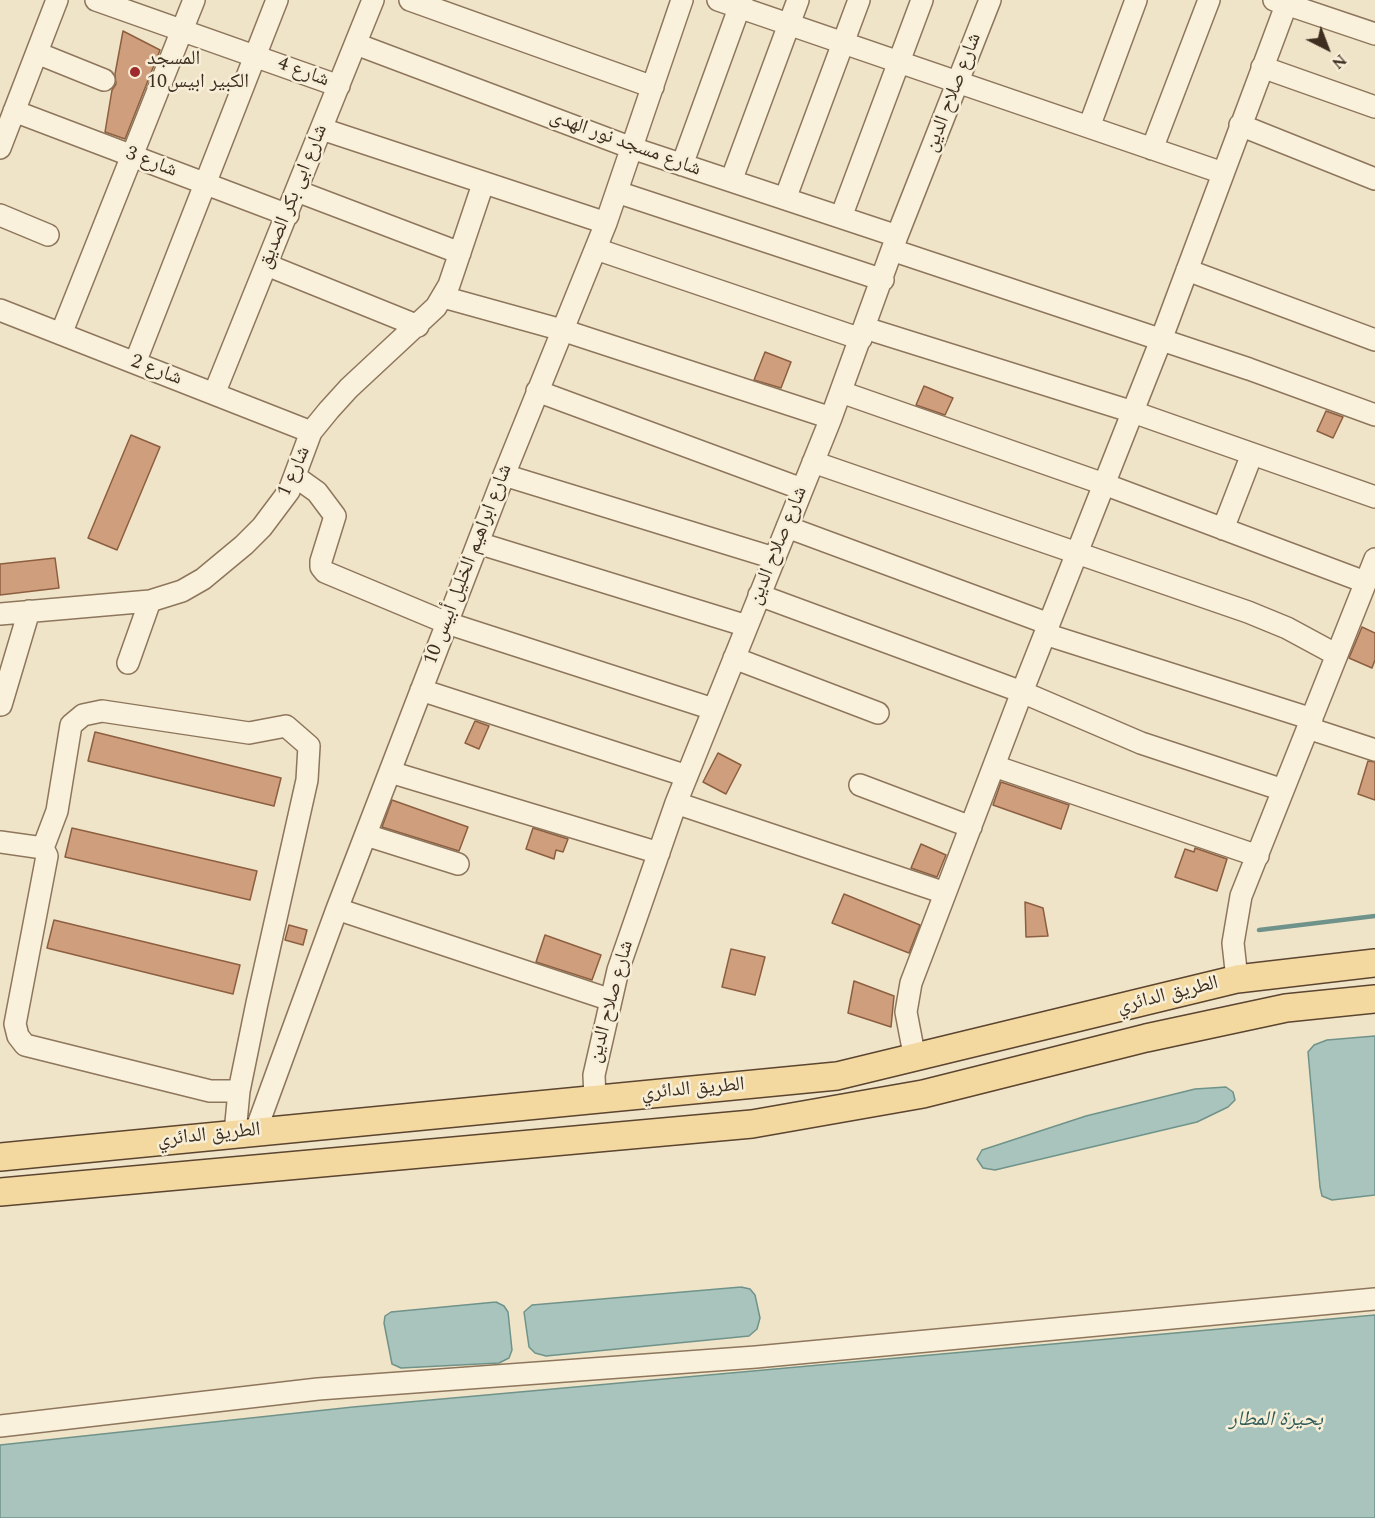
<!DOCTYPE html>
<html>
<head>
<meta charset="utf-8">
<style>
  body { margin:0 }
  #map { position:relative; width:1375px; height:1518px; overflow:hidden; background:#f0e4c8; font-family:Spectral,serif }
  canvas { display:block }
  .north { position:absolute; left:1297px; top:18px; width:60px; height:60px; -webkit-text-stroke:4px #f7eed8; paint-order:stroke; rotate:138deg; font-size:16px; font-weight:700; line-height:24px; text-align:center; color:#3d2e20 }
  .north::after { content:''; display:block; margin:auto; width:21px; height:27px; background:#3d2e20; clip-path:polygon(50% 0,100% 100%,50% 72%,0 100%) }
</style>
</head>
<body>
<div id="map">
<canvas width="1375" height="1518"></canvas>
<div class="north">N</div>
</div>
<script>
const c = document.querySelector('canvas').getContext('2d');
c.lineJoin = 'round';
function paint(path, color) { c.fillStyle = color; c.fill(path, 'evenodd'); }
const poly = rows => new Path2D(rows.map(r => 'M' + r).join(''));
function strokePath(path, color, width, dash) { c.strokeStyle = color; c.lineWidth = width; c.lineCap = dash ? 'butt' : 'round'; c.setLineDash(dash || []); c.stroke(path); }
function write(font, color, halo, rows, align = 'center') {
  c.font = font + ' Spectral,"Noto Naskh Arabic",serif'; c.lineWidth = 5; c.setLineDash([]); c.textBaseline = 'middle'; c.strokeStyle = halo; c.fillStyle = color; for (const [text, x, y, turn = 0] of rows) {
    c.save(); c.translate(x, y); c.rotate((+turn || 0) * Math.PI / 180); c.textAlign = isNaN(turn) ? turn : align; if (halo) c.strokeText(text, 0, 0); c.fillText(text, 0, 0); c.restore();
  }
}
const water = poly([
  [1375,1036,1375,1195,1332,1200,1322,1196,1320,1187,1308,1052,1314,1045,1327,1040,1375,1036],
  [1226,1087,1233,1092,1235,1100,1228,1107,1197,1122,995,1170,983,1168,977,1159,982,1150,1086,1116,1195,1089,1226,1087],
  [741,1287,750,1289,755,1295,760,1318,757,1329,749,1336,546,1356,535,1353,529,1347,524,1312,532,1305,741,1287],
  [496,1302,504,1306,508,1312,512,1350,509,1358,499,1363,401,1368,392,1364,384,1323,385,1316,391,1312,496,1302],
  [1375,1315,1375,1518,0,1518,0,1445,353,1407,1375,1315]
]);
paint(water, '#a9c4bc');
strokePath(water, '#6f938a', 1.5);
strokePath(poly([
  [1259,930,1375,916]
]), '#6f938a', 4.5);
const building = poly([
  [123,31,160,50,125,139,105,132,112,90,116,84,115,74,123,31],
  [765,352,791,362,781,388,754,380,765,352],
  [924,386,953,398,945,415,916,405,924,386],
  [1326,411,1343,417,1333,438,1317,431,1326,411],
  [131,435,160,447,117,550,88,538,131,435],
  [55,558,59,588,0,595,0,564,55,558],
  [1362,627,1375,633,1375,660,1372,668,1349,658,1362,627],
  [475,721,489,726,479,749,465,743,475,721],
  [95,732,281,778,274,806,88,761,95,732],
  [718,753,741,765,726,794,703,782,718,753],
  [1368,761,1375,762,1375,800,1358,794,1368,761],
  [1001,782,1069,805,1061,829,993,805,1001,782],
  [392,800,468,827,459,851,382,827,392,800],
  [72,828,257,871,250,900,65,857,72,828],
  [533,828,568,839,563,852,556,850,554,859,526,849,533,828],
  [921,844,946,855,937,877,911,868,921,844],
  [1195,848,1227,859,1217,891,1175,877,1185,849,1194,852,1195,848],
  [844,894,920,925,909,953,832,923,844,894],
  [1025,902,1043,908,1048,936,1026,937,1025,902],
  [54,920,240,965,233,994,47,948,54,920],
  [289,925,307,930,303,945,285,940,289,925],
  [545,935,601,955,592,980,536,962,545,935],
  [731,949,765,957,755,995,722,987,731,949],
  [854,981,894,996,891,1027,848,1013,854,981]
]);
paint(building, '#cf9f7d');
strokePath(building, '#8d5f41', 1.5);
const minor = poly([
  [96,0,339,86],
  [410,0,653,87],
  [718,0,1223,173],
  [1274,0,1375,34],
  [356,44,632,148,897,236],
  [37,53,104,80],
  [1262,67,1375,107],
  [14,111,288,215],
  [1240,125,1375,179],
  [1089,127,1136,0],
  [322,129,606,223],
  [0,148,57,0],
  [1152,149,1209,0],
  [682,165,742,0],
  [731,181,798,0],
  [297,191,460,253],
  [617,192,883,280],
  [785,199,859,0],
  [0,215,48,235],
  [841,217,922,0],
  [596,249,861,339],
  [892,250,1249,369,1375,415],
  [267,265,418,326],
  [1187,270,1375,340],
  [443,297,562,330,831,418],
  [0,310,311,432],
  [865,328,1133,412,1375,497],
  [61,334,194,0],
  [135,363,277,0],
  [537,391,802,489],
  [841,392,1104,484,1365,582],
  [214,394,373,0],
  [813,462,1248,612,1287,628,1337,655],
  [504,475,774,558],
  [296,477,317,492,335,516,321,561,321,567,325,572,447,623,713,709],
  [787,527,1049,624],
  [1223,529,1252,454],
  [478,543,747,626],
  [759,595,1022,692,1141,743,1283,790],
  [0,614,150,601,182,591,203,579,244,545,262,527,289,491,311,432,329,410,349,388,436,307,449,285,483,184],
  [1045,634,1312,719],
  [734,658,878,713],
  [128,663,150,601],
  [421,690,687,776],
  [1,705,29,611],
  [1308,728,1375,750],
  [994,766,1258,856],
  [390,772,659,853],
  [860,785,971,827],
  [676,803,945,893],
  [366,835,458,864],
  [0,842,43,848,47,856,15,1024,18,1036,25,1045,210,1091,239,1091],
  [43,848,57,811,71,725,83,715,102,711,249,733,286,726,309,746,307,780,257,1003,239,1091,235,1133],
  [337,909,611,1000],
  [1237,979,1233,943,1241,896,1375,559],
  [915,1059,906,1012,911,983,1022,692,1161,340,1288,0],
  [595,1099,594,1075,618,970,676,803,831,418,897,236,990,0],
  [256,1130,337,909,504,475,606,223,682,0],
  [0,1426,318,1389,756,1357,1375,1299]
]);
const major = poly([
  [0,1157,837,1076,1237,979,1375,963],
  [0,1192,752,1124,923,1094,1146,1038,1286,1008,1375,999]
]);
strokePath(minor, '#8d765c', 24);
strokePath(major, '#5b4430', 30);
strokePath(minor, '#faf1dc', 21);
strokePath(major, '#f3d9a0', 27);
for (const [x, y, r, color] of [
  [135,72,6,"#9e2a2b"]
]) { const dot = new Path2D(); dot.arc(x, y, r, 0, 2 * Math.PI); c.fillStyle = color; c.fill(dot); strokePath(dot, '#f7eed8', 2); }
write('20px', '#3d2e20', '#f7eed8', [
  ["المسجد",147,60],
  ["الكبير ابيس10",147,83]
], 'left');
write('20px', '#3d2e20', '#f7eed8', [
  ["شارع 4",303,73,20],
  ["شارع صلاح الدين",954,93,-69],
  ["شارع مسجد نور الهدى",625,144,20],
  ["شارع 3",151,163,21],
  ["شارع ابى بكر الصديق",294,197,-68],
  ["شارع 2",156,371,21],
  ["شارع 1",295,472,-66],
  ["شارع صلاح الدين",779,546,-68],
  ["شارع ابراهيم الخليل أبيس 10",469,565,-69],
  ["الطريق الدائري",1168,996,-14],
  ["شارع صلاح الدين",612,1002,-75],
  ["الطريق الدائري",693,1090,-5],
  ["الطريق الدائري",209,1136,-6]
]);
write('italic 21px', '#2f5d5a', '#f7eed8', [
  ["بحيرة المطار",1276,1421]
]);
</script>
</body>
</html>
